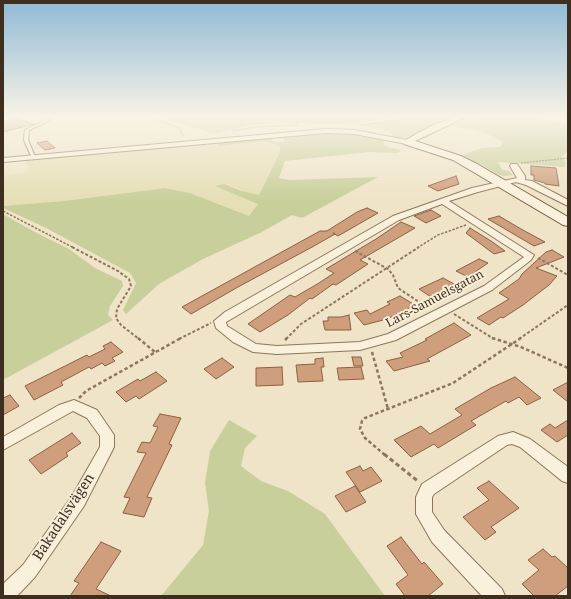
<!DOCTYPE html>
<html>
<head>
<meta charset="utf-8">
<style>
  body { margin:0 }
  #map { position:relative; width:571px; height:599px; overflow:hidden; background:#f0e4c8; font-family:"Noto Serif",serif }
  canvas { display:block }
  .frame { position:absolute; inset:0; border:4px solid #3d2e20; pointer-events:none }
</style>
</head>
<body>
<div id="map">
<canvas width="571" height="599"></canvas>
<div class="frame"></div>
</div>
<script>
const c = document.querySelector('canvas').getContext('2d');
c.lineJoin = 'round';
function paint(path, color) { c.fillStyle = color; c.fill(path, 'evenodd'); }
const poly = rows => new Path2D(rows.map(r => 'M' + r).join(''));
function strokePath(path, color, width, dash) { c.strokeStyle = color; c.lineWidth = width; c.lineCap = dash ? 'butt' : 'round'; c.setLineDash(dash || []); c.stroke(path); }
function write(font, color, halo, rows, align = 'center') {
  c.font = font + ' "Noto Serif",serif'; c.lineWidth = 4; c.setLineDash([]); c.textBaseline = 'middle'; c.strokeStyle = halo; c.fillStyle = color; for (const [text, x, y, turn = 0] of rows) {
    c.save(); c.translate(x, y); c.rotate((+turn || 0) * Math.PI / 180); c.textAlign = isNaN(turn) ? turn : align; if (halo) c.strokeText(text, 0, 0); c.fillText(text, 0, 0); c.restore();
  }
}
paint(poly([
  [265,141,280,146,280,152,259,196,224,184,216,186,258,204,249,216,190,193,166,188,64,201,3,206,3,176,27,172,29,167,25,160,219,142,217,144,219,146]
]), '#e6deb5');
paint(poly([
  [161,117,405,117,343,124,282,123,247,126,214,134],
  [413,117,455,117,414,136,402,138,393,138,392,133,388,131,358,125],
  [474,117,537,117,542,119,568,124,568,151,562,156,565,162,565,167,498,162,502,170,509,171,513,175,504,176,499,175,463,155,482,148,500,147,503,142,493,136,476,130,450,126],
  [306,133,349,134,369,137,383,140,384,145,391,148,401,150,398,153,370,152,285,161,279,178,288,180,378,177,302,218,292,215,262,232,203,259,159,284,126,314,123,310,136,283,130,273,46,228,3,208,3,206,64,201,165,188,190,193,249,216,258,204,215,186,224,184,239,190,259,195,280,152,280,146,265,141,219,146,217,143,222,141,270,138,274,142,282,142,285,141,283,137,287,135],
  [3,214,35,232,69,249,95,268,122,281,123,286,110,306,108,315,113,320,3,380],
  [229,420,257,436,245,448,241,466,261,481,288,491,325,514,385,596,161,596,203,545,209,511,205,483,210,451]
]), '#c9cf9b');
const building = poly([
  [15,118,34,124,3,132,3,122,15,118],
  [47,141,55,148,45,150,37,143,47,141],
  [531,166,556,168,559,186,545,184,545,183,534,180,534,175,531,175,531,166],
  [456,176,459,184,438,191,428,186,456,176],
  [367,208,378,213,338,236,333,233,335,234,314,246,238,287,191,314,182,307,320,231,327,231,357,212,367,208],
  [431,210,441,216,426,223,414,216,431,210],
  [499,216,521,229,545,242,534,246,488,219,499,216],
  [401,222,415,228,360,260,368,264,336,285,333,284,312,299,310,298,288,315,260,332,248,324,290,295,295,297,319,283,334,273,326,269,376,239,401,222],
  [470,228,491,241,505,251,494,254,466,233,470,228],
  [552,250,564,257,536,268,557,276,549,285,523,305,503,318,501,317,489,325,477,318,509,299,499,293,519,279,522,274,546,252,552,250],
  [479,259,488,263,468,277,456,271,479,259],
  [443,278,454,284,431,297,419,289,443,278],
  [400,296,415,305,387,319,364,325,354,313,367,310,370,314,390,304,387,302,400,296],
  [349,315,351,330,325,330,323,321,328,321,328,317,341,317,349,315],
  [454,323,471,335,427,359,430,361,394,371,386,361,403,357,400,353,427,340,425,339,454,323],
  [111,342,123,352,112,358,115,361,105,366,102,363,91,369,89,367,61,382,63,385,34,400,25,386,87,355,89,357,105,349,103,346,111,342],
  [352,357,361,357,363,366,354,366,352,357],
  [222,358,234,367,216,379,204,369,222,358],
  [323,358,324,367,321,367,323,381,298,382,296,365,315,364,315,359,323,358],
  [282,367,283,385,256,386,256,368,282,367],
  [361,367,364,379,339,380,337,368,361,367],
  [156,372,167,381,139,399,136,396,126,402,116,392,138,379,140,381,156,372],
  [515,377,541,398,527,405,519,397,508,403,506,401,471,421,476,425,438,448,434,444,411,457,394,440,421,426,430,434,462,415,455,409,491,388,515,377],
  [568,382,568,402,553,390,568,382],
  [10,395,19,406,3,415,3,398,10,395],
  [160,414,181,418,169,444,172,445,147,497,152,498,144,517,123,513,130,498,124,497,146,453,137,452,142,442,150,443,158,427,153,426,160,414],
  [568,420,568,435,557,442,541,430,550,424,555,428,568,420],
  [72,433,81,443,66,453,68,456,41,474,29,460,72,433],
  [360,466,363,471,371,467,382,481,360,492,346,472,360,466],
  [489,481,519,508,491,527,496,532,485,540,463,517,489,500,477,488,489,481],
  [355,486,366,502,346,512,335,496,355,486],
  [401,537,422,564,424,562,443,584,428,596,405,596,396,584,408,575,387,546,401,537],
  [101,542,121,551,96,589,111,596,70,596,79,583,74,581,101,542],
  [543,549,552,557,555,556,568,568,568,586,555,596,534,596,522,584,539,570,528,560,543,549]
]);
paint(building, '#cf9f7d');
strokePath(building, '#8d5f41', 1);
const lane = poly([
  [47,119,50,120,29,130,28,140,35,157,32,158,24,140,25,130,47,119]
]);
const street = poly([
  [326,129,354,130,407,140,410,142,407,144,354,134,326,133,3,162,3,158,326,129],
  [511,164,517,164,525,176,525,180,532,181,568,200,568,206,526,185,516,182,478,192,449,201,534,255,531,260,492,290,396,340,360,350,277,354,253,352,233,342,216,328,214,321,225,312,393,216,472,188,517,178,510,166,511,164],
  [442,204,524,257,484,286,388,334,360,342,277,346,256,344,227,326,226,322,233,318,399,220,442,204],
  [74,400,97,410,114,435,114,447,84,506,35,577,17,596,3,596,3,584,23,565,72,496,100,447,100,436,87,418,73,411,3,450,3,437,59,405,74,400],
  [513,432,530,439,568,467,568,483,562,481,520,447,512,444,507,445,434,494,432,497,432,512,444,530,502,589,505,596,482,596,432,542,416,514,416,497,422,484,498,436,513,432]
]);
const secondary = poly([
  [455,117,466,117,415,141,461,156,477,164,568,217,568,226,563,225,453,160,404,144,402,142,429,127,455,117]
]);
strokePath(lane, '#8d765c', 2.5);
strokePath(street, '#8d765c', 2);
strokePath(secondary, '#6f573f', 2);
strokePath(poly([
  [149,117,179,128,184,137],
  [360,125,420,117],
  [233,131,255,127,298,125],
  [521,163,568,158]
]), '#8d765c', 1, [2, 1]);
strokePath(poly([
  [3,211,74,248],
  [417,248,438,235,466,225]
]), '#8d765c', 1.5, [2.5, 1.5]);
strokePath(poly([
  [72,247,118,271,129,279,131,286,117,309,116,318,121,325,139,339],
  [355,251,388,269,393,275,398,288,428,308],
  [538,258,568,275],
  [454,314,494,339],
  [179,339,211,323],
  [286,339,301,324,419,247],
  [519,339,568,305]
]), '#8d765c', 2, [3, 2]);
strokePath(poly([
  [138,338,155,352],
  [492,338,521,347,568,368],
  [285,340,287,338],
  [372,352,388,409],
  [79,398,86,391,181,338],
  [385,455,365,438,360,429,362,421,365,418,453,383,521,338]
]), '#8d765c', 2.5, [3.5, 2.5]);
strokePath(poly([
  [384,454,419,482]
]), '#8d765c', 3, [4.5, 3]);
paint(lane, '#faf1dc');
paint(street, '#faf1dc');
paint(secondary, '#faf1dc');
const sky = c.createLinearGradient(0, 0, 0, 201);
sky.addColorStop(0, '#8fbad6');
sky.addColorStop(0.58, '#f8f3e6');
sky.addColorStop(1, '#f8f3e600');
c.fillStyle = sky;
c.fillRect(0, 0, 571, 201);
write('12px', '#3d2e20', '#f7eed8', [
  ["Lars-Samuelsgatan",435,299,-28]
]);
write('14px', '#3d2e20', '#f7eed8', [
  ["Bakadalsvägen",64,517,-57]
]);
</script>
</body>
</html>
